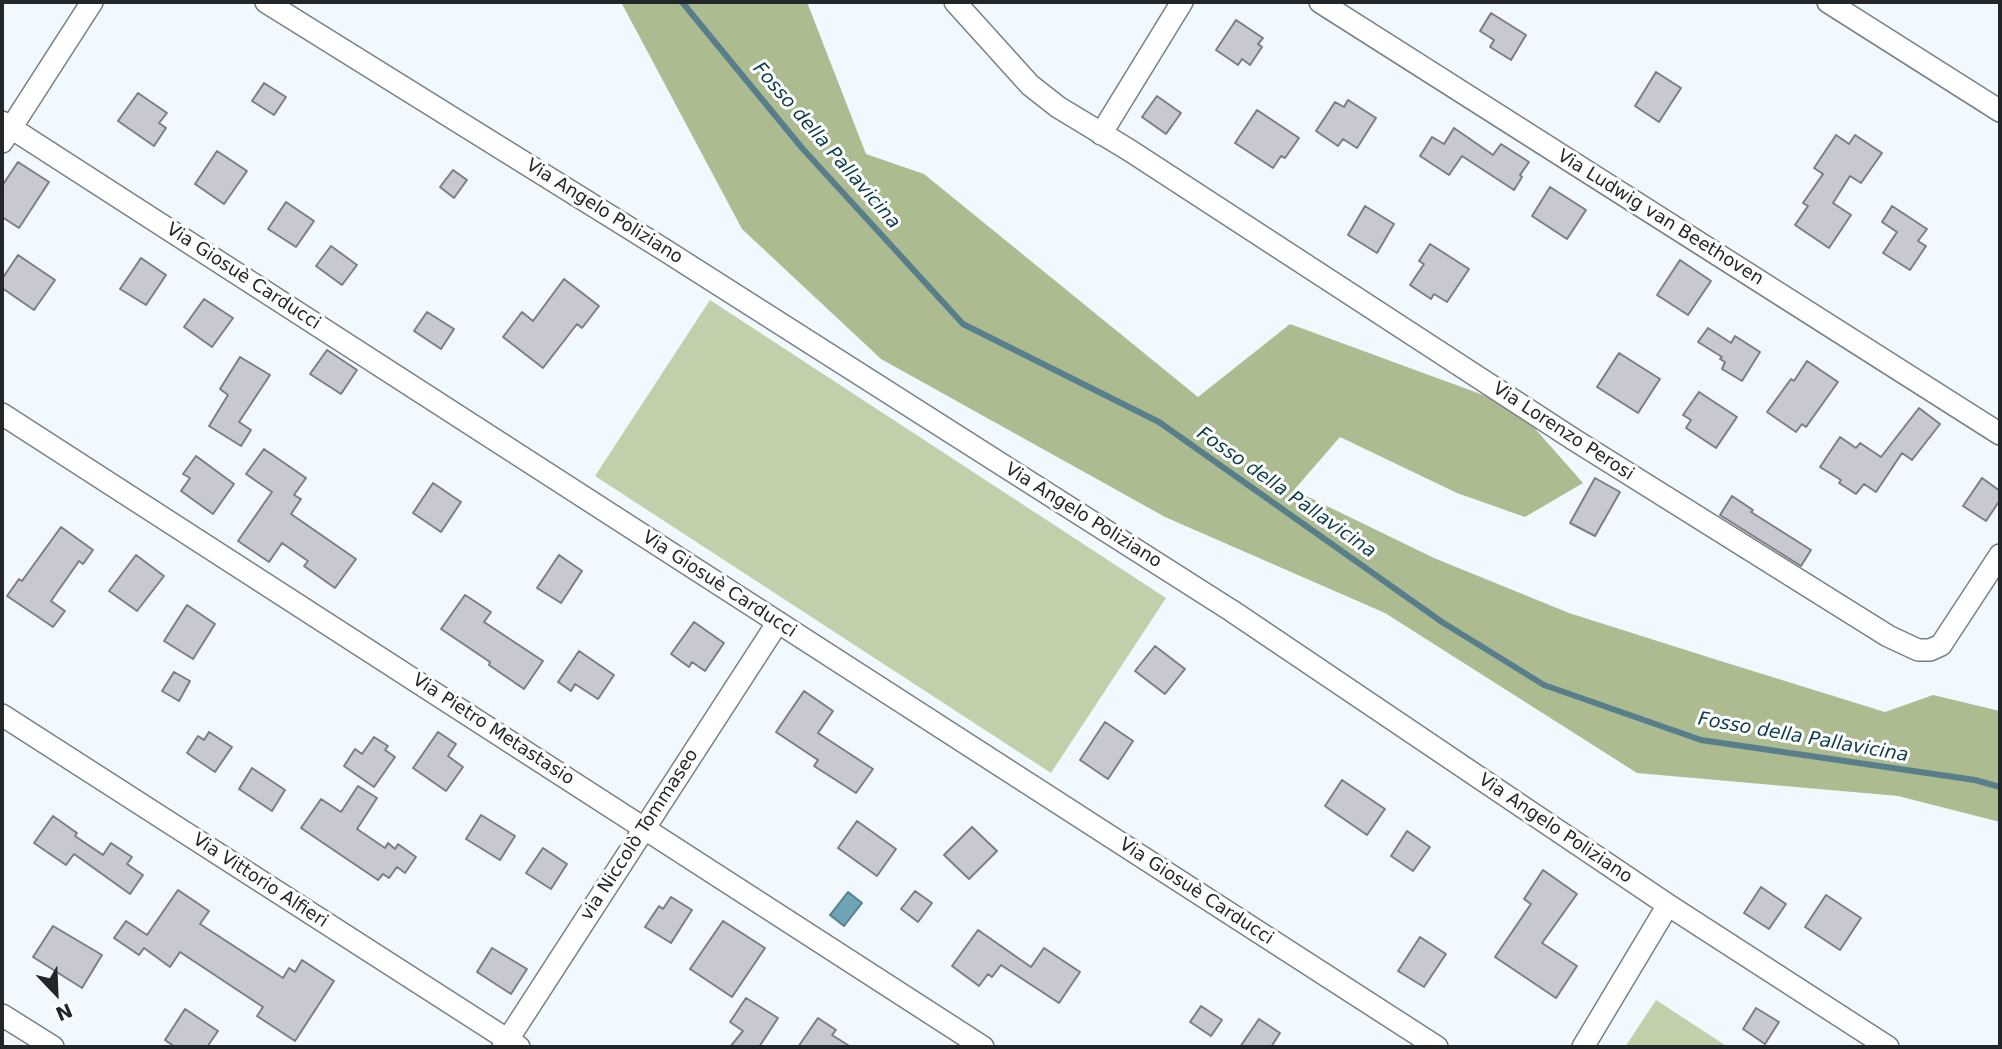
<!DOCTYPE html>
<html>
<head>
<meta charset="utf-8">
<style>
  body { margin:0 }
  #map { position:relative; width:2002px; height:1049px; overflow:hidden; background:#f2f9fe; font-family:"DejaVu Sans",sans-serif }
  canvas { display:block }
  .frame { position:absolute; inset:0; border:4px solid #232628; pointer-events:none }
  .north { position:absolute; left:21px; top:958px; width:70px; height:70px; -webkit-text-stroke:5px #fff; paint-order:stroke; rotate:157deg; font-size:19px; font-weight:700; line-height:28px; text-align:center; color:#232628 }
  .north::after { content:''; display:block; margin:auto; width:24px; height:32px; background:#232628; clip-path:polygon(50% 0,100% 100%,50% 72%,0 100%) }
</style>
</head>
<body>
<div id="map">
<canvas width="2002" height="1049"></canvas>
<div class="frame"></div>
<div class="north">N</div>
</div>
<script>
const c = document.querySelector('canvas').getContext('2d');
c.lineJoin = 'round';
function paint(path, color) { c.fillStyle = color; c.fill(path, 'evenodd'); }
const poly = rows => new Path2D(rows.map(r => 'M' + r).join(''));
function strokePath(path, color, width, dash) { c.strokeStyle = color; c.lineWidth = width; c.lineCap = dash ? 'butt' : 'round'; c.setLineDash(dash || []); c.stroke(path); }
function write(font, color, halo, rows, align = 'center') {
  c.font = font + ' "DejaVu Sans",sans-serif'; c.lineWidth = 6; c.setLineDash([]); c.textBaseline = 'middle'; c.strokeStyle = halo; c.fillStyle = color; for (const [text, x, y, turn = 0] of rows) {
    c.save(); c.translate(x, y); c.rotate((+turn || 0) * Math.PI / 180); c.textAlign = isNaN(turn) ? turn : align; if (halo) c.strokeText(text, 0, 0); c.fillText(text, 0, 0); c.restore();
  }
}
paint(poly([
  [710,300,1166,598,1051,773,595,476],
  [1656,1000,1728,1047,1625,1047]
]), '#c2cfab');
paint(poly([
  [621,2,807,2,866,154,924,174,1198,397,1290,324,1516,407,1583,483,1525,517,1457,493,1340,437,1294,490,1434,558,1569,613,1711,658,1885,712,1933,695,2000,711,2000,822,1898,796,1637,773,1385,613,1165,517,881,359,742,229]
]), '#acbc90');
const water = poly([
  [848,892,862,903,844,926,830,915,848,892]
]);
paint(water, '#6fa4b6');
strokePath(water, '#587e8b', 2);
strokePath(poly([
  [682,2,802,148,963,324,1159,422,1442,622,1544,685,1701,740,1975,780,2000,787]
]), '#587e8b', 6);
const building = poly([
  [1491,13,1526,35,1511,60,1490,47,1494,40,1480,31,1491,13],
  [1236,20,1263,38,1258,44,1262,47,1250,65,1242,59,1238,65,1216,50,1236,20],
  [1656,72,1681,88,1659,122,1635,106,1656,72],
  [264,83,286,97,274,115,252,101,264,83],
  [138,93,167,113,159,123,166,128,154,146,118,121,138,93],
  [1157,96,1181,113,1166,134,1142,117,1157,96],
  [1348,100,1376,118,1357,148,1343,139,1338,146,1316,131,1335,102,1344,107,1348,100],
  [1257,110,1299,138,1285,158,1281,156,1273,168,1235,143,1257,110],
  [1454,128,1493,155,1501,144,1529,162,1520,175,1522,177,1514,190,1462,156,1449,175,1420,156,1432,137,1444,144,1454,128],
  [1836,135,1849,144,1855,135,1882,153,1861,183,1850,176,1833,203,1851,215,1829,248,1795,225,1808,206,1803,203,1823,174,1814,168,1836,135],
  [217,151,247,171,224,204,195,184,217,151],
  [18,162,49,182,19,228,2,217,2,186,18,162],
  [453,170,467,180,454,198,440,187,453,170],
  [1550,187,1586,210,1567,239,1532,216,1550,187],
  [286,202,314,221,296,247,268,229,286,202],
  [1365,206,1394,224,1377,253,1348,235,1365,206],
  [1892,206,1927,229,1918,241,1926,246,1910,270,1883,253,1897,232,1882,222,1892,206],
  [1430,244,1469,269,1447,302,1434,294,1431,299,1410,285,1424,264,1419,261,1430,244],
  [331,246,357,265,342,285,316,266,331,246],
  [18,255,55,280,34,310,2,288,2,279,18,255],
  [141,258,166,275,146,305,120,289,141,258],
  [1680,260,1711,281,1688,315,1657,295,1680,260],
  [564,279,599,306,582,328,577,324,543,368,503,337,522,312,533,321,564,279],
  [204,299,233,318,212,347,184,327,204,299],
  [427,312,454,329,441,349,414,331,427,312],
  [1708,328,1731,343,1735,336,1760,352,1742,381,1722,369,1725,362,1720,359,1722,357,1698,342,1708,328],
  [327,350,357,370,341,394,310,374,327,350],
  [1619,353,1660,379,1638,413,1597,387,1619,353],
  [240,357,270,375,239,422,251,430,241,446,209,426,228,395,220,389,240,357],
  [1807,361,1838,382,1806,427,1802,424,1796,432,1767,412,1791,379,1794,381,1807,361],
  [1699,392,1737,417,1716,448,1686,428,1691,420,1683,415,1699,392],
  [1919,408,1940,424,1912,460,1902,453,1876,492,1864,484,1856,494,1839,483,1841,480,1820,467,1840,437,1856,448,1860,443,1881,457,1919,408],
  [264,449,306,478,294,495,301,499,291,514,356,559,335,588,304,566,308,561,282,543,269,562,238,541,272,492,246,474,264,449],
  [196,456,234,484,213,514,181,491,190,478,183,474,196,456],
  [1595,478,1620,492,1595,536,1570,523,1595,478],
  [1982,478,2000,491,2000,500,1986,521,1963,506,1982,478],
  [433,483,461,502,441,532,413,513,433,483],
  [1732,496,1753,510,1751,512,1811,550,1801,566,1720,515,1732,496],
  [61,527,93,550,83,564,79,561,51,601,65,611,53,627,7,596,19,579,22,581,61,527],
  [136,555,164,576,137,611,109,591,136,555],
  [559,555,582,571,561,603,537,588,559,555],
  [465,595,491,612,484,622,543,661,524,689,489,665,490,662,441,629,465,595],
  [187,605,215,624,193,659,164,641,187,605],
  [694,622,724,643,705,671,692,662,689,667,671,654,694,622],
  [1155,646,1185,669,1165,694,1135,671,1155,646],
  [579,651,614,675,598,699,575,684,571,691,558,682,579,651],
  [174,672,190,681,179,701,162,691,174,672],
  [804,691,833,711,818,733,873,769,856,793,814,766,818,760,776,732,804,691],
  [1105,722,1133,741,1108,779,1080,760,1105,722],
  [209,732,232,747,215,772,187,753,198,736,204,740,209,732],
  [438,732,456,744,448,756,463,767,446,791,413,768,438,732],
  [374,737,388,746,385,750,395,757,374,787,344,766,355,749,362,754,374,737],
  [252,768,285,790,272,811,239,789,252,768],
  [1342,780,1385,809,1367,835,1325,806,1342,780],
  [358,786,377,798,357,829,385,848,388,843,395,849,398,844,416,857,405,873,397,867,389,878,383,874,378,880,301,828,321,799,341,812,358,786],
  [481,815,515,836,500,860,466,839,481,815],
  [53,816,77,833,75,836,103,855,111,843,132,857,127,864,143,875,130,894,74,854,66,865,34,843,53,816],
  [857,821,896,849,877,876,838,848,857,821],
  [972,827,997,851,969,879,944,855,972,827],
  [1407,831,1430,847,1413,871,1391,856,1407,831],
  [543,848,567,864,551,889,526,873,543,848],
  [1543,870,1577,894,1542,943,1577,966,1556,998,1495,957,1531,904,1524,899,1543,870],
  [1761,887,1786,904,1769,929,1744,913,1761,887],
  [178,890,209,911,200,924,283,978,289,968,295,972,302,960,334,981,295,1041,257,1016,263,1007,180,952,170,967,144,948,139,955,114,938,126,921,147,935,178,890],
  [915,891,932,903,918,922,901,909,915,891],
  [1826,895,1861,918,1840,950,1805,927,1826,895],
  [671,897,692,910,671,943,645,927,659,906,663,909,671,897],
  [723,921,765,948,732,997,690,969,723,921],
  [53,926,102,955,82,988,33,957,53,926],
  [978,930,1031,967,1044,948,1080,972,1059,1003,1001,965,992,977,988,974,979,986,952,966,978,930],
  [1420,937,1446,954,1424,987,1398,971,1420,937],
  [492,948,527,969,511,994,477,972,492,948],
  [746,998,778,1018,759,1047,730,1047,743,1031,730,1022,746,998],
  [1201,1006,1222,1020,1211,1036,1190,1022,1201,1006],
  [1756,1008,1779,1022,1765,1044,1743,1029,1756,1008],
  [185,1009,218,1031,207,1047,175,1047,165,1040,185,1009],
  [818,1018,836,1030,832,1035,851,1047,798,1047,818,1018],
  [1259,1019,1280,1033,1271,1047,1240,1047,1259,1019]
]);
paint(building, '#c8c8d1');
strokePath(building, '#7d7d85', 2);
const minor = poly([
  [266,2,663,249,1232,611,1668,905,1888,1047],
  [955,2,1030,85,1058,107,1129,150,1573,439,1888,636,1918,650,1930,650,1941,645,2000,555],
  [1320,2,2000,434],
  [1828,2,2000,111],
  [2,122,1437,1047],
  [1101,134,1182,2],
  [2,142,92,2],
  [2,414,983,1047],
  [2,715,519,1047],
  [2,1015,53,1047],
  [503,1047,778,622],
  [1583,1047,1668,905]
]);
strokePath(minor, '#788085', 24);
strokePath(minor, '#fff', 21);
write('18px', '#232628', '#fff', [
  ["Via Angelo Poliziano",604,212,32],
  ["Via Ludwig van Beethoven",1660,218,32],
  ["Via Giosuè Carducci",243,277,33],
  ["Via Lorenzo Perosi",1563,432,33],
  ["Via Angelo Poliziano",1083,516,32],
  ["Via Giosuè Carducci",719,585,33],
  ["Via Pietro Metastasio",493,730,33],
  ["Via Angelo Poliziano",1555,829,34],
  ["via Niccolò Tommaseo",640,835,-57],
  ["Via Vittorio Alfieri",260,881,33],
  ["Via Giosuè Carducci",1196,892,33]
]);
write('italic 19px', '#0c3d4b', '#fff', [
  ["Fosso della Pallavicina",826,146,49],
  ["Fosso della Pallavicina",1286,493,35],
  ["Fosso della Pallavicina",1803,738,10]
]);
</script>
</body>
</html>
